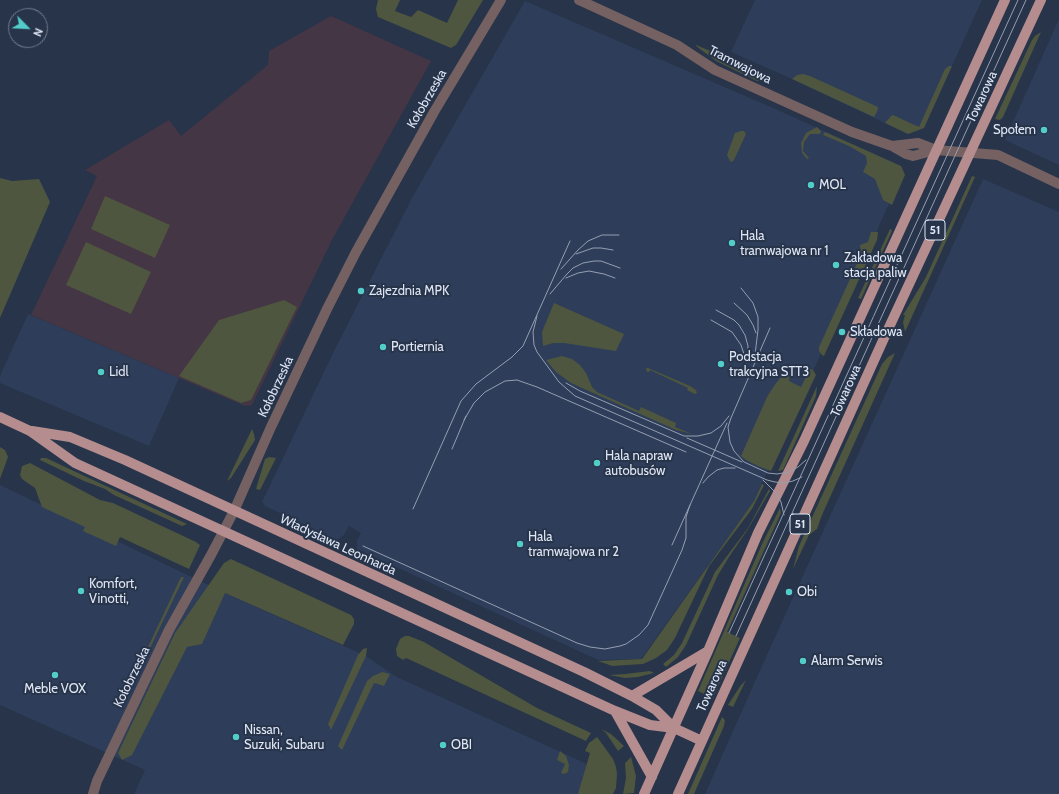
<!DOCTYPE html>
<html>
<head>
<meta charset="utf-8">
<style>
  body { margin:0 }
  #map { position:relative; width:1059px; height:794px; overflow:hidden; background:#27344a; font-family:Cabin,sans-serif }
  canvas { display:block }
  .north { position:absolute; left:8px; top:8px; width:40px; height:40px; box-sizing:border-box; background:#27344a; border:1px solid #717c8f; border-radius:50%; rotate:114deg; font-size:11px; font-weight:700; line-height:16px; text-align:center; color:#dfe7f6 }
  .north::after { content:''; display:block; margin:auto; width:14px; height:18px; background:#53cdc9; clip-path:polygon(50% 0,100% 100%,50% 72%,0 100%) }
</style>
</head>
<body>
<div id="map">
<canvas width="1059" height="794"></canvas>
<div class="north">N</div>
</div>
<script>
const c = document.querySelector('canvas').getContext('2d');
c.lineJoin = 'round';
function paint(path, color) { c.fillStyle = color; c.fill(path, 'evenodd'); }
const poly = rows => new Path2D(rows.map(r => 'M' + r).join(''));
function strokePath(path, color, width, dash) { c.strokeStyle = color; c.lineWidth = width; c.lineCap = dash ? 'butt' : 'round'; c.setLineDash(dash || []); c.stroke(path); }
function write(font, color, halo, rows, align = 'center') {
  c.font = font + ' Cabin,sans-serif'; c.lineWidth = 4; c.setLineDash([]); c.textBaseline = 'middle'; c.strokeStyle = halo; c.fillStyle = color; for (const [text, x, y, turn = 0] of rows) {
    c.save(); c.translate(x, y); c.rotate((+turn || 0) * Math.PI / 180); c.textAlign = isNaN(turn) ? turn : align; if (halo) c.strokeText(text, 0, 0); c.fillText(text, 0, 0); c.restore();
  }
}
paint(poly([
  [755,0,982,0,924,128,908,134,792,79,731,52],
  [525,1,771,107,901,166,904,171,754,501,641,659,598,660,357,549,357,540,361,533,349,526,344,535,337,540,265,506,262,502,333,353,413,196],
  [1059,19,1059,165,1005,140],
  [983,179,1059,212,1059,794,705,794,757,677],
  [28,314,179,378,149,446,0,383,0,376],
  [0,485,225,593,366,656,395,676,587,764,579,794,134,794,145,770,0,705]
]), '#2e3d59');
paint(poly([
  [331,16,431,61,332,240,252,405,245,406,31,315,97,176,85,170,169,120,181,136,268,65,269,51]
]), '#443644');
paint(poly([
  [378,0,400,0,395,11,411,17,418,10,447,23,458,0,483,0,456,45,451,48,378,17,376,9],
  [1041,32,1003,117,1000,120,995,119,1032,40,1035,36],
  [696,45,772,77,768,81,757,81,716,61,696,46],
  [949,66,952,66,924,128,908,134,885,123,891,116,893,115,919,127,945,69],
  [803,74,810,76,878,107,877,112,874,117,792,79,797,75],
  [817,127,821,131,820,134,810,134,804,142,803,151,809,158,807,159,802,153,801,143,806,133],
  [741,131,744,131,746,134,734,160,732,162,730,161,727,155,735,133],
  [825,132,901,166,905,175,892,205,883,200,875,179,863,172,867,163,866,156,849,146,823,135],
  [972,176,975,177,905,332,903,322,905,315,903,315,926,277],
  [0,178,12,181,39,179,50,202,0,318],
  [105,196,170,225,155,258,91,229],
  [891,229,892,231,861,299,858,298,890,229],
  [871,232,878,232,877,240,824,356,822,355,819,351,819,347,860,257,861,253,860,245,868,242],
  [86,242,151,272,131,314,66,285],
  [284,300,297,307,251,400,241,403,179,376,219,320],
  [554,303,624,334,616,351,564,343,553,343,543,346,542,332],
  [895,353,822,515,817,529,809,535,793,569,799,546,882,364,888,357],
  [562,356,572,359,580,365,586,373,592,387,597,392,639,411,641,407,676,423,675,427,692,434,676,430,571,383,556,372,546,360],
  [646,368,648,368,690,386,696,390,697,393,695,394,687,390,688,388,650,370,649,372,647,372],
  [810,369,813,370,816,375,771,471,758,466,746,460,741,456,767,397,774,386,784,373,787,371,790,374,789,381,801,387],
  [817,386,816,396,783,470,778,471],
  [252,429,254,434,255,440,231,478,227,481],
  [0,447,5,450,8,457,0,479],
  [269,457,276,458,260,490,256,489,265,459],
  [41,458,46,458,187,524,182,526,114,495,105,489,84,481,40,460],
  [30,463,100,500,113,503,196,542,200,545,189,569,120,537,116,546,83,531,85,527,42,507,35,488,22,479,20,475,22,466],
  [762,484,764,485,752,509,709,566,675,638,667,650,656,658,643,664,612,666,598,661,642,659,754,501],
  [769,489,770,491,767,496,748,529,729,557,718,575,686,645,678,657,666,667,663,664,674,655,682,643,715,572,748,528],
  [780,508,781,513,727,632,740,638,713,698,698,691,762,544],
  [231,559,351,615,354,619,354,624,343,645,225,593,202,644,187,647,132,755,122,760,118,753,175,633,224,563],
  [181,577,184,577,141,667,136,676,132,679,128,678,131,672,133,673,139,666],
  [405,636,409,636,424,642,537,708,591,733,586,741,406,658,403,660,397,656,396,649,400,639],
  [367,648,366,656,331,730,328,724,358,655,363,649],
  [650,671,654,673,638,677,625,678,609,675,625,674],
  [382,672,390,674,384,686,374,683,342,750,338,746,367,681,373,676],
  [746,680,733,707,728,705,741,685],
  [722,717,725,720,724,726,694,794,688,794],
  [601,729,611,734,624,746,618,751,606,733],
  [597,737,613,759,616,767,617,774,616,788,613,794,578,794,590,753,585,751,589,743],
  [560,751,566,756,569,765,568,772,564,774,561,773,565,764,557,760],
  [631,757,636,776,634,793,623,794,626,778,625,763]
]), '#4e563f');
strokePath(poly([
  [579,0,677,45,715,70,852,132,892,146,906,154,913,156,936,150],
  [892,146,918,143,936,150,998,155,1059,184],
  [93,794,97,781,169,630,211,555,234,511,271,427,328,307,356,252,434,112,501,0]
]), '#756162', 10);
strokePath(poly([
  [0,417,30,431,75,463,615,711,650,725,674,728,702,741],
  [32,431,70,437,125,460,584,672,632,696,656,710,674,728],
  [632,696,708,651],
  [615,711,652,777],
  [644,794,708,651,758,533,804,441,1005,0],
  [678,794,885,336,1041,0]
]), '#b58d8f', 10);
strokePath(poly([
  [576,254,593,248,601,248,613,250],
  [561,269,578,250,588,241,602,235,619,235],
  [566,278,578,273,589,271,604,274,615,278],
  [741,288,753,303,758,317,758,330,755,355],
  [550,294,567,274,573,268,583,263,594,261,601,261,620,268],
  [734,303,747,315,753,325,756,333],
  [716,310,734,320,739,325,745,335,748,346,745,377],
  [537,316,533,332,534,345,537,352,559,382,575,396,767,480,775,482,784,483,793,481,802,477],
  [711,320,732,332,741,345,745,357],
  [770,328,731,418,728,427,730,442,734,451,744,462,768,473,777,474,789,472,798,467,806,460],
  [566,383,580,391,684,436,698,436,711,433,721,426,729,416],
  [464,420,474,403,485,392,505,381,517,380,537,387,686,452],
  [687,438,742,462],
  [452,449,466,416],
  [763,480,776,493,781,502,784,515],
  [703,483,708,477,717,470,724,468,735,468],
  [413,509,461,401,476,384,512,357,523,346,570,241],
  [672,545,727,423],
  [363,546,577,643,590,647,605,649,620,646,626,644,639,635,648,625,682,550,686,538,686,517,690,505],
  [729,633,1018,0],
  [736,636,1026,0]
]), '#959fb1', 1);
for (const [x, y, r, color] of [
  [1044,130,4,"#53cdc9"],
  [811,185,4,"#53cdc9"],
  [732,243,4,"#53cdc9"],
  [836,265,4,"#53cdc9"],
  [361,291,4,"#53cdc9"],
  [842,332,4,"#53cdc9"],
  [383,347,4,"#53cdc9"],
  [721,364,4,"#53cdc9"],
  [101,372,4,"#53cdc9"],
  [597,463,4,"#53cdc9"],
  [520,544,4,"#53cdc9"],
  [81,591,4,"#53cdc9"],
  [789,592,4,"#53cdc9"],
  [803,661,4,"#53cdc9"],
  [55,675,4,"#53cdc9"],
  [236,737,4,"#53cdc9"],
  [443,745,4,"#53cdc9"]
]) { const dot = new Path2D(); dot.arc(x, y, r, 0, 2 * Math.PI); c.fillStyle = color; c.fill(dot); strokePath(dot, '#27344a', 1.5); }
for (const [x, y, w] of [
  [935,230,20],
  [800,524,20]
]) { const box = new Path2D(); box.roundRect(x - w / 2, y - 10, w, 20, 3); c.fillStyle = '#27344a'; c.fill(box); strokePath(box, '#dfe7f6', 1); }
write('bold 12px', '#dfe7f6', null, [
  ["51",935,230],
  ["51",800,524]
]);
write('13px', '#dfe7f6', '#27344a', [
  ["Tramwajowa",740,65,27],
  ["Towarowa",982,97,-65],
  ["Kołobrzeska",427,99,-60],
  ["Kołobrzeska",276,387,-65],
  ["Towarowa",846,391,-66],
  ["Władysława Leonharda",338,545,25],
  ["Kołobrzeska",132,677,-64],
  ["Towarowa",712,686,-66]
]);
write('13px', '#dfe7f6', '#27344a', [
  ["Społem",1036,130,"right"],
  ["MOL",819,185],
  ["Hala",740,236],
  ["tramwajowa nr 1",740,251],
  ["Zakładowa",844,258],
  ["stacja paliw",844,273],
  ["Zajezdnia MPK",369,291],
  ["Składowa",850,332],
  ["Portiernia",391,347],
  ["Podstacja",729,357],
  ["trakcyjna STT3",729,372],
  ["Lidl",109,372],
  ["Hala napraw",605,456],
  ["autobusów",605,471],
  ["Hala",528,537],
  ["tramwajowa nr 2",528,552],
  ["Komfort,",89,584],
  ["Vinotti,",89,599],
  ["Obi",797,592],
  ["Alarm Serwis",811,661],
  ["Meble VOX",55,689,"center"],
  ["Nissan,",244,730],
  ["Suzuki, Subaru",244,745],
  ["OBI",451,745]
], 'left');
</script>
</body>
</html>
